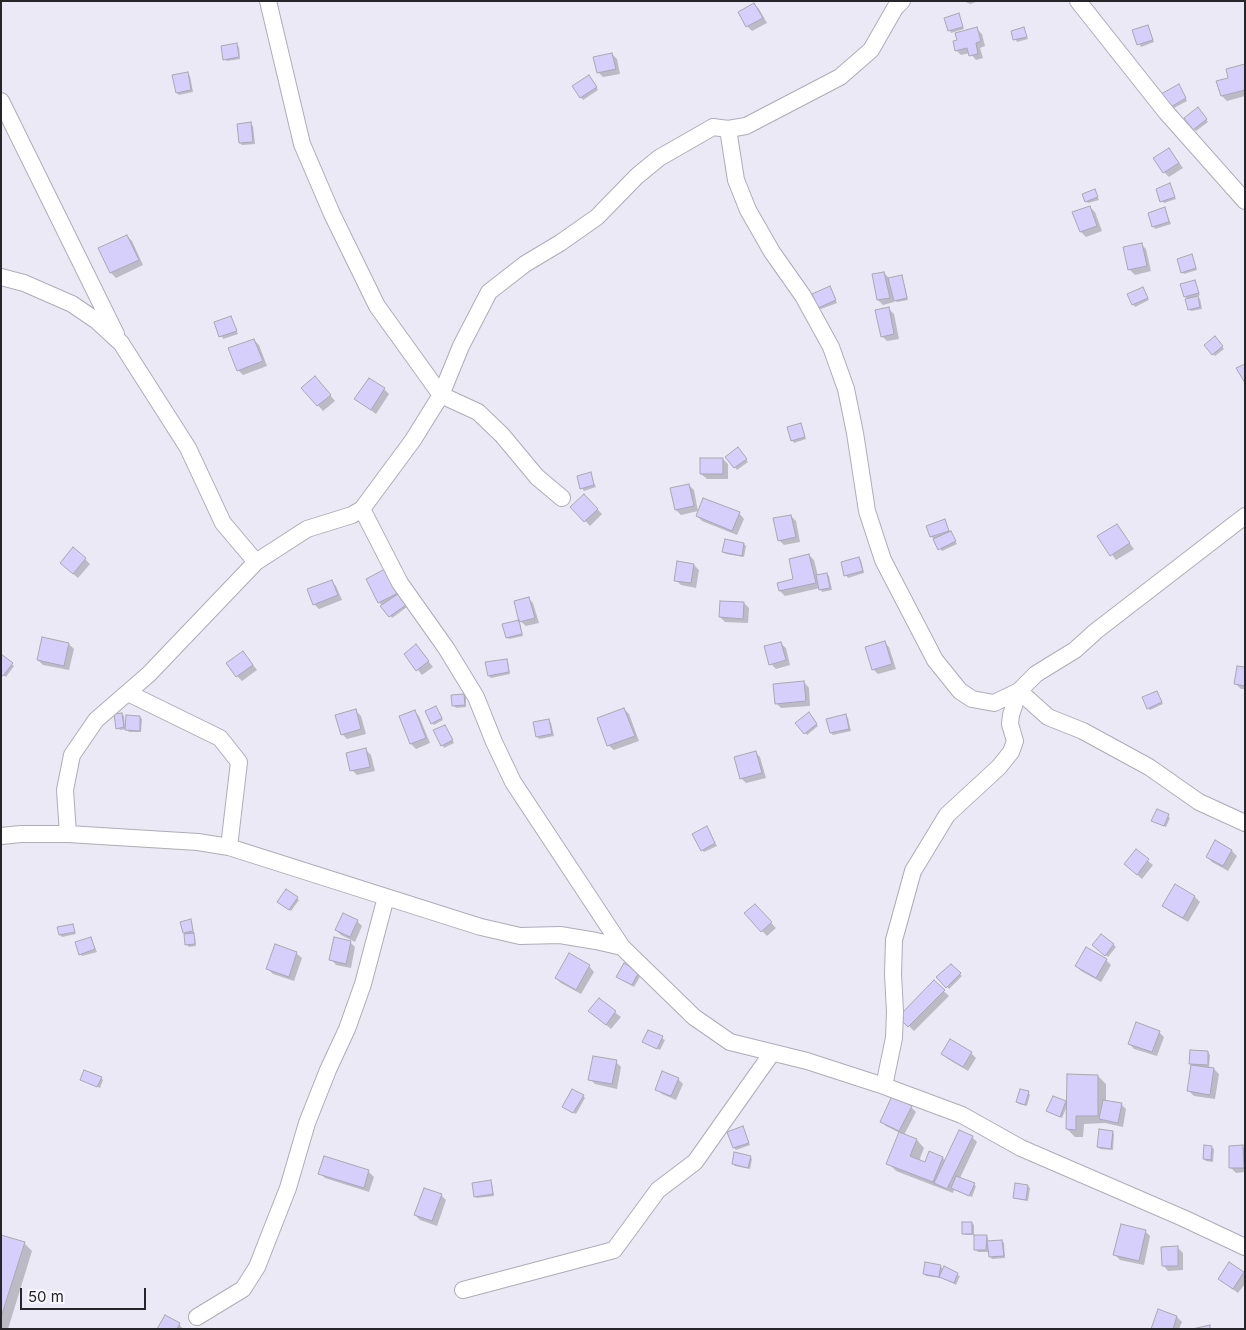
<!DOCTYPE html>
<html>
<head>
<meta charset="utf-8">
<style>
  body { margin:0 }
  #map { position:relative; width:1246px; height:1330px; overflow:hidden; background:#ebe9f5; font-family:Inter,sans-serif }
  canvas { display:block }
  .frame { position:absolute; inset:0; border:2px solid #262529; pointer-events:none }
  .scale { position:absolute; left:20px; top:1288px; width:126px; height:22px; box-sizing:border-box; border:2px solid #262529; border-top:0; padding-left:6px; font-size:15px; line-height:18px; white-space:nowrap; color:#262529; -webkit-text-stroke:4px #f8f7fe; paint-order:stroke }
</style>
</head>
<body>
<div id="map">
<canvas width="1246" height="1330"></canvas>
<div class="frame"></div>
<div class="scale">50 m</div>
</div>
<script>
const c = document.querySelector('canvas').getContext('2d');
c.lineJoin = 'round';
function paint(path, color) { c.fillStyle = color; c.fill(path, 'evenodd'); }
const poly = rows => new Path2D(rows.map(r => 'M' + r).join(''));
function strokePath(path, color, width, dash) { c.strokeStyle = color; c.lineWidth = width; c.lineCap = dash ? 'butt' : 'round'; c.setLineDash(dash || []); c.stroke(path); }
paint(poly([
  [964,1,979,1,970,4],
  [754,4,759,9,767,23,752,31,747,26],
  [958,14,964,29,951,33,945,18],
  [1148,27,1154,42,1141,47,1134,31],
  [977,29,982,34,985,46,980,48,983,58,976,60,970,53,961,55,956,50],
  [1024,29,1028,39,1017,42,1012,32],
  [236,45,239,47,240,59,227,61,225,59],
  [612,54,617,59,620,74,603,77,598,72],
  [1245,65,1245,96,1227,101,1222,96,1218,82,1230,79],
  [187,74,190,76,193,92,179,95,177,93],
  [589,76,598,90,583,100,573,86],
  [1181,88,1187,101,1172,109,1170,107],
  [1200,111,1208,122,1196,131,1194,129],
  [251,124,253,126,255,144,242,145,240,143],
  [1169,149,1183,168,1169,177,1164,172],
  [1169,185,1176,199,1164,203,1162,201],
  [1094,190,1099,200,1088,203,1086,201],
  [1090,207,1095,212,1102,231,1086,237,1081,232,1074,213],
  [1165,209,1171,224,1155,229,1153,226],
  [127,236,132,241,143,265,116,278,111,273],
  [1141,244,1146,249,1151,271,1135,275,1130,270,1125,248],
  [1192,256,1197,270,1184,274,1182,272],
  [884,273,890,279,901,276,903,279,908,300,897,302,893,298,894,302,883,305,878,300,873,275],
  [1194,282,1200,295,1197,296,1200,299,1202,309,1191,311,1189,309,1188,299,1185,297,1182,285],
  [1142,288,1149,300,1135,307,1133,304],
  [831,290,837,303,821,309,819,307],
  [889,309,894,314,899,339,887,341,882,336],
  [231,317,238,334,223,339,216,323],
  [254,340,259,345,267,366,243,375,238,370],
  [1217,340,1224,349,1215,356,1213,354],
  [320,383,335,401,323,411,303,388],
  [384,389,389,394,376,414,356,399],
  [801,424,806,439,794,443,792,440],
  [740,451,748,462,737,470,727,457],
  [723,459,728,464,728,479,707,479,701,474],
  [590,474,596,487,584,491,582,488],
  [689,485,694,490,698,511,681,515,676,510],
  [584,495,602,514,590,526,572,507],
  [739,513,744,519,737,535,702,521,697,516],
  [791,516,796,521,800,542,784,545,779,540],
  [944,521,957,544,942,551,932,537,928,527],
  [1116,525,1134,549,1116,560,1099,537],
  [744,544,746,546,744,557,726,554,724,552],
  [809,555,814,560,818,576,827,574,829,576,832,590,822,592,820,588,785,596,780,591,779,584,795,580],
  [859,558,861,560,864,573,848,578,846,575],
  [85,559,90,564,78,578,66,568],
  [694,565,699,570,696,588,681,585,676,580],
  [385,570,407,607,392,618,379,602],
  [331,581,336,586,342,600,319,609,314,604],
  [528,598,533,603,539,623,526,626,520,621],
  [744,603,749,608,748,623,725,622,720,617],
  [518,622,520,624,523,636,509,639,507,637],
  [884,642,889,647,896,669,878,674,873,669],
  [780,643,786,648,790,665,776,669,771,664],
  [69,644,74,649,69,670,43,665,38,660],
  [416,646,433,667,422,675,405,654],
  [2,656,14,666,6,677,1,674],
  [248,658,257,670,242,681,237,676],
  [506,660,508,662,510,674,491,678,489,676],
  [1245,669,1245,689,1241,689,1236,684],
  [804,682,809,688,810,706,781,708,776,703],
  [1156,692,1163,704,1150,710,1148,708],
  [464,695,466,697,466,707,456,708,454,706],
  [436,707,443,720,434,725,432,723],
  [624,709,629,714,639,741,614,750,608,745],
  [356,711,361,716,366,734,347,739,342,734],
  [414,711,419,716,430,743,416,749,411,744,401,716],
  [122,714,124,716,125,727,140,717,142,719,141,732,129,732,126,729,120,730,118,728],
  [810,716,818,726,807,735,805,733],
  [846,716,848,718,851,731,833,735,831,733],
  [549,720,551,723,554,736,539,739,537,736],
  [445,726,454,743,444,748,435,731],
  [366,750,371,755,375,771,357,775,352,770],
  [755,752,760,757,766,778,746,783,741,778],
  [1168,816,1170,818,1166,827,1153,821],
  [707,828,717,846,704,852,702,850],
  [1136,851,1153,865,1142,879,1125,864],
  [1232,851,1237,856,1228,871,1212,862,1207,857],
  [1175,886,1195,897,1200,902,1188,922,1169,911,1164,906],
  [297,898,299,900,291,911,281,904],
  [755,906,776,928,767,936,746,914],
  [190,921,192,923,194,933,192,934,195,937,196,946,189,947,187,945,186,935,184,933],
  [357,921,362,926,355,942,341,935,336,930],
  [72,925,76,934,62,937,60,935],
  [1101,935,1116,947,1108,957,1096,947],
  [91,938,97,952,82,956,80,954],
  [350,942,355,947,351,968,336,965,331,959],
  [296,953,302,958,294,981,273,974,268,969],
  [1106,960,1111,965,1101,982,1081,971,1076,966],
  [624,965,641,975,634,987,620,979],
  [951,965,962,976,949,989,938,977],
  [589,966,594,972,581,994,561,983,556,978],
  [934,982,949,996,914,1031,900,1017],
  [599,1000,621,1017,611,1029,590,1011],
  [649,1031,665,1040,660,1050,644,1042],
  [1159,1032,1164,1037,1157,1056,1134,1049,1129,1043],
  [1208,1052,1210,1055,1209,1068,1214,1069,1219,1074,1215,1099,1194,1096,1189,1091,1193,1065,1190,1063],
  [971,1053,976,1058,968,1071,948,1059,943,1054],
  [616,1062,621,1067,617,1089,595,1084,590,1079],
  [1098,1076,1106,1084,1106,1101,1121,1104,1126,1109,1123,1127,1105,1123,1084,1124,1083,1137,1075,1137,1067,1129],
  [101,1078,103,1080,100,1088,84,1081],
  [678,1079,683,1084,676,1100,662,1094,657,1089],
  [1028,1092,1030,1095,1027,1106,1019,1104,1017,1102],
  [583,1096,585,1098,576,1114,566,1109],
  [1053,1097,1068,1104,1062,1118,1048,1111],
  [911,1107,916,1112,904,1135,917,1140,924,1148,919,1161,925,1163,943,1158,946,1161,972,1137,977,1142,960,1178,976,1186,972,1197,954,1190,953,1193,896,1171,888,1163,900,1133,886,1126,881,1121],
  [742,1128,750,1145,736,1150,734,1148],
  [1112,1132,1114,1134,1113,1150,1100,1149,1098,1146],
  [1211,1147,1214,1149,1213,1162,1206,1161,1204,1159],
  [1243,1147,1245,1149,1245,1172,1236,1173,1231,1168],
  [750,1157,752,1159,750,1169,735,1166,733,1164],
  [325,1158,369,1172,374,1177,369,1192,325,1178,320,1173],
  [490,1182,492,1184,494,1196,477,1198,475,1196],
  [1028,1186,1030,1188,1028,1201,1017,1199,1014,1197],
  [441,1195,446,1200,437,1226,420,1220,415,1215],
  [972,1223,974,1225,974,1235,965,1235,963,1233],
  [1145,1231,1150,1236,1144,1265,1120,1260,1115,1255],
  [1,1236,24,1243,32,1251,8,1329,1,1329],
  [986,1236,988,1238,988,1242,1002,1241,1004,1243,1005,1258,992,1259,990,1256,989,1252,978,1252,976,1250],
  [1178,1248,1183,1253,1183,1270,1168,1271,1163,1265],
  [1229,1264,1245,1274,1245,1284,1238,1293,1219,1279],
  [940,1266,944,1270,960,1276,956,1285,941,1277,941,1278,926,1276,924,1273],
  [1177,1317,1182,1322,1179,1329,1152,1329],
  [179,1324,183,1329,158,1329]
]), '#0003');
const building = poly([
  [754,3,763,18,746,27,738,12,754,3],
  [959,13,963,27,948,31,944,18,959,13],
  [1148,25,1153,40,1137,45,1132,30,1148,25],
  [977,27,981,41,976,43,978,54,969,56,967,48,955,51,953,41,957,40,955,33,977,27],
  [1024,27,1027,37,1013,40,1011,31,1024,27],
  [237,43,239,57,223,60,221,46,237,43],
  [612,53,616,69,597,73,593,57,612,53],
  [1245,64,1245,90,1221,96,1216,81,1228,78,1226,69,1245,64],
  [188,72,191,90,176,93,172,75,188,72],
  [589,75,597,87,580,98,572,86,589,75],
  [1179,84,1186,98,1169,108,1161,94,1179,84],
  [1198,107,1207,119,1193,130,1184,118,1198,107],
  [251,122,253,142,239,143,237,124,251,122],
  [1169,148,1179,163,1163,173,1153,158,1169,148],
  [1170,183,1175,197,1160,202,1156,189,1170,183],
  [1095,189,1098,197,1085,202,1082,194,1095,189],
  [1090,206,1097,226,1080,232,1072,212,1090,206],
  [1165,207,1169,222,1152,227,1148,213,1165,207],
  [127,235,139,260,110,273,98,248,127,235],
  [1142,243,1147,266,1128,270,1123,247,1142,243],
  [1192,254,1196,268,1181,273,1177,259,1192,254],
  [884,272,890,298,877,300,872,274,884,272],
  [902,275,907,298,894,301,888,278,902,275],
  [1195,280,1199,293,1184,297,1180,284,1195,280],
  [830,286,836,300,818,308,812,294,830,286],
  [1143,287,1148,298,1132,305,1127,294,1143,287],
  [1198,296,1200,307,1188,310,1185,299,1198,296],
  [889,307,894,334,881,337,875,310,889,307],
  [231,316,237,331,219,337,214,322,231,316],
  [1215,336,1223,346,1212,355,1204,345,1215,336],
  [254,339,263,361,237,371,228,348,254,339],
  [1245,364,1245,383,1236,368,1245,364],
  [315,376,331,395,317,406,301,388,315,376],
  [369,378,385,388,371,410,354,399,369,378],
  [801,423,805,437,791,441,787,427,801,423],
  [738,447,747,459,734,468,725,457,738,447],
  [700,458,723,458,723,474,700,474,700,458],
  [591,472,594,485,580,489,577,476,591,472],
  [689,484,694,506,675,510,670,488,689,484],
  [584,494,598,509,584,522,570,507,584,494],
  [703,498,740,512,732,531,696,516,703,498],
  [791,515,796,537,778,541,773,518,791,515],
  [945,519,949,531,930,537,926,526,945,519],
  [1117,524,1130,543,1110,556,1097,536,1117,524],
  [951,531,956,541,938,550,933,539,951,531],
  [725,539,744,543,742,556,722,552,725,539],
  [73,547,86,558,73,574,60,563,73,547],
  [809,554,816,583,779,591,777,583,793,579,789,559,809,554],
  [859,557,863,571,844,576,841,562,859,557],
  [677,561,694,564,691,583,674,581,677,561],
  [385,569,398,593,378,603,366,579,385,569],
  [827,573,830,588,819,590,816,575,827,573],
  [332,580,338,595,313,605,307,589,332,580],
  [398,594,406,605,389,617,380,606,398,594],
  [529,597,535,618,519,622,514,601,529,597],
  [720,601,744,602,743,619,719,617,720,601],
  [519,620,522,634,506,638,502,624,519,620],
  [42,637,69,643,64,666,37,660,42,637],
  [885,641,892,664,872,670,865,647,885,641],
  [781,642,786,660,769,665,764,646,781,642],
  [416,644,429,661,416,671,404,654,416,644],
  [243,651,253,665,236,677,226,663,243,651],
  [1,654,13,663,3,676,1,675,1,654],
  [507,659,509,672,488,676,485,662,507,659],
  [1237,666,1245,667,1245,686,1234,684,1237,666],
  [804,681,806,701,775,704,773,684,804,681],
  [1157,691,1162,702,1147,709,1142,697,1157,691],
  [464,694,465,705,452,706,451,695,464,694],
  [436,706,442,718,431,724,425,711,436,706],
  [624,708,635,736,607,746,597,718,624,708],
  [356,709,361,729,341,735,335,715,356,709],
  [415,710,426,738,410,744,399,716,415,710],
  [809,712,817,724,804,734,795,723,809,712],
  [122,713,124,727,116,729,114,714,122,713],
  [846,714,849,729,830,733,826,719,846,714],
  [126,715,140,716,140,731,125,730,126,715],
  [549,719,552,734,536,737,533,722,549,719],
  [445,725,453,740,441,746,433,730,445,725],
  [366,748,370,767,350,771,346,753,366,748],
  [756,751,762,773,740,779,734,757,756,751],
  [1157,809,1169,814,1164,826,1151,821,1157,809],
  [707,826,715,843,701,851,692,834,707,826],
  [1215,840,1232,850,1223,866,1206,857,1215,840],
  [1136,849,1149,859,1137,875,1124,864,1136,849],
  [1175,884,1195,896,1183,918,1162,906,1175,884],
  [286,889,298,897,289,910,277,902,286,889],
  [755,904,772,922,761,932,744,913,755,904],
  [343,913,358,920,350,937,335,930,343,913],
  [191,919,193,931,183,933,180,922,191,919],
  [73,924,75,932,59,935,57,927,73,924],
  [194,933,195,944,185,945,184,934,194,933],
  [1101,934,1114,944,1105,956,1092,945,1101,934],
  [91,937,95,949,79,955,75,942,91,937],
  [334,937,351,941,346,964,329,960,334,937],
  [275,944,297,952,289,977,266,969,275,944],
  [1086,947,1107,959,1096,978,1075,966,1086,947],
  [569,953,590,965,576,990,555,978,569,953],
  [624,963,639,972,632,985,616,977,624,963],
  [951,964,961,973,946,988,936,977,951,964],
  [934,980,945,990,908,1027,898,1017,934,980],
  [599,998,616,1011,606,1025,588,1011,599,998],
  [1136,1022,1160,1031,1152,1052,1128,1044,1136,1022],
  [648,1030,663,1036,657,1049,642,1042,648,1030],
  [950,1039,972,1052,963,1067,941,1054,950,1039],
  [1190,1050,1208,1051,1208,1065,1189,1064,1190,1050],
  [593,1056,617,1060,612,1084,588,1080,593,1056],
  [1191,1065,1214,1068,1210,1095,1187,1091,1191,1065],
  [84,1070,102,1077,97,1087,80,1080,84,1070],
  [662,1071,679,1078,671,1096,655,1090,662,1071],
  [1067,1074,1098,1075,1098,1116,1076,1116,1076,1130,1066,1129,1067,1074],
  [572,1089,584,1095,573,1113,562,1107,572,1089],
  [1020,1089,1029,1091,1025,1105,1016,1102,1020,1089],
  [892,1096,912,1106,899,1131,880,1122,892,1096],
  [1053,1096,1066,1101,1060,1117,1046,1111,1053,1096],
  [1103,1100,1122,1103,1118,1123,1099,1119,1103,1100],
  [743,1126,749,1143,733,1148,727,1132,743,1126],
  [1099,1129,1113,1131,1111,1149,1097,1147,1099,1129],
  [959,1130,973,1136,947,1189,934,1183,959,1130],
  [899,1132,917,1139,910,1156,925,1162,929,1151,943,1157,933,1182,886,1164,899,1132],
  [1204,1145,1212,1146,1211,1160,1203,1159,1204,1145],
  [1243,1145,1244,1168,1229,1168,1229,1146,1243,1145],
  [734,1152,751,1156,748,1168,732,1164,734,1152],
  [324,1156,369,1170,364,1188,318,1174,324,1156],
  [956,1176,975,1183,969,1196,951,1188,956,1176],
  [491,1180,493,1194,474,1197,472,1183,491,1180],
  [1015,1183,1028,1185,1026,1200,1013,1198,1015,1183],
  [424,1188,442,1194,432,1221,414,1215,424,1188],
  [962,1222,972,1222,972,1234,962,1234,962,1222],
  [1121,1224,1146,1230,1139,1261,1113,1255,1121,1224],
  [1,1235,25,1242,1,1317,1,1235],
  [974,1235,987,1235,986,1250,974,1250,974,1235],
  [1002,1240,1004,1256,989,1257,987,1241,1002,1240],
  [1178,1246,1178,1266,1162,1266,1161,1247,1178,1246],
  [925,1262,941,1265,939,1277,923,1274,925,1262],
  [1229,1262,1244,1272,1233,1289,1218,1279,1229,1262],
  [944,1266,958,1273,954,1283,939,1277,944,1266],
  [1158,1309,1177,1316,1173,1329,1151,1329,1158,1309],
  [165,1315,180,1323,177,1329,157,1329,165,1315],
  [1210,1325,1210,1329,1192,1329,1210,1325]
]);
paint(building, '#d6cffb');
strokePath(building, '#a9a7b3', 1);
const minor = poly([
  [268,1,302,144,332,214,377,306,441,395,478,412,502,435,537,477,562,498],
  [1078,1,1166,112,1245,201],
  [1,101,116,334],
  [728,129,736,180,748,210,772,252,803,296,831,347,846,389,855,433,867,511,883,560,935,660,960,691,972,699,994,703,1019,691,1036,674,1075,650,1096,631,1245,516],
  [1,277,24,283,72,304,97,321,121,343,188,448,223,523,256,562],
  [362,509,400,583,446,648,476,697,494,742,513,782,622,947],
  [1019,691,1048,717,1083,731,1149,767,1199,802,1245,823],
  [128,693,220,738,239,762,229,847],
  [68,834,65,790,72,755,96,720,149,674,256,562,307,529,352,515,362,509,413,440,441,395,461,346,489,292,525,264,560,243,597,217,637,176,659,158,713,127,728,129,746,126,840,77,871,50,895,8,902,1],
  [1,836,21,834,68,834,198,842,229,847,481,927,520,936,560,935,596,941,622,947,694,1017,730,1042,807,1061,884,1086,962,1115,1021,1148,1183,1218,1245,1247],
  [884,1086,894,1038,895,1012,893,974,894,940,913,871,947,815,999,767,1011,752,1015,741,1010,724,1011,715,1019,691],
  [463,1290,614,1250,658,1190,695,1162,772,1053],
  [197,1317,243,1289,257,1267,288,1188,307,1123,328,1070,347,1029,363,984,386,897]
]);
strokePath(minor, '#aeacb8', 18);
strokePath(minor, '#fff', 16);
</script>
</body>
</html>
